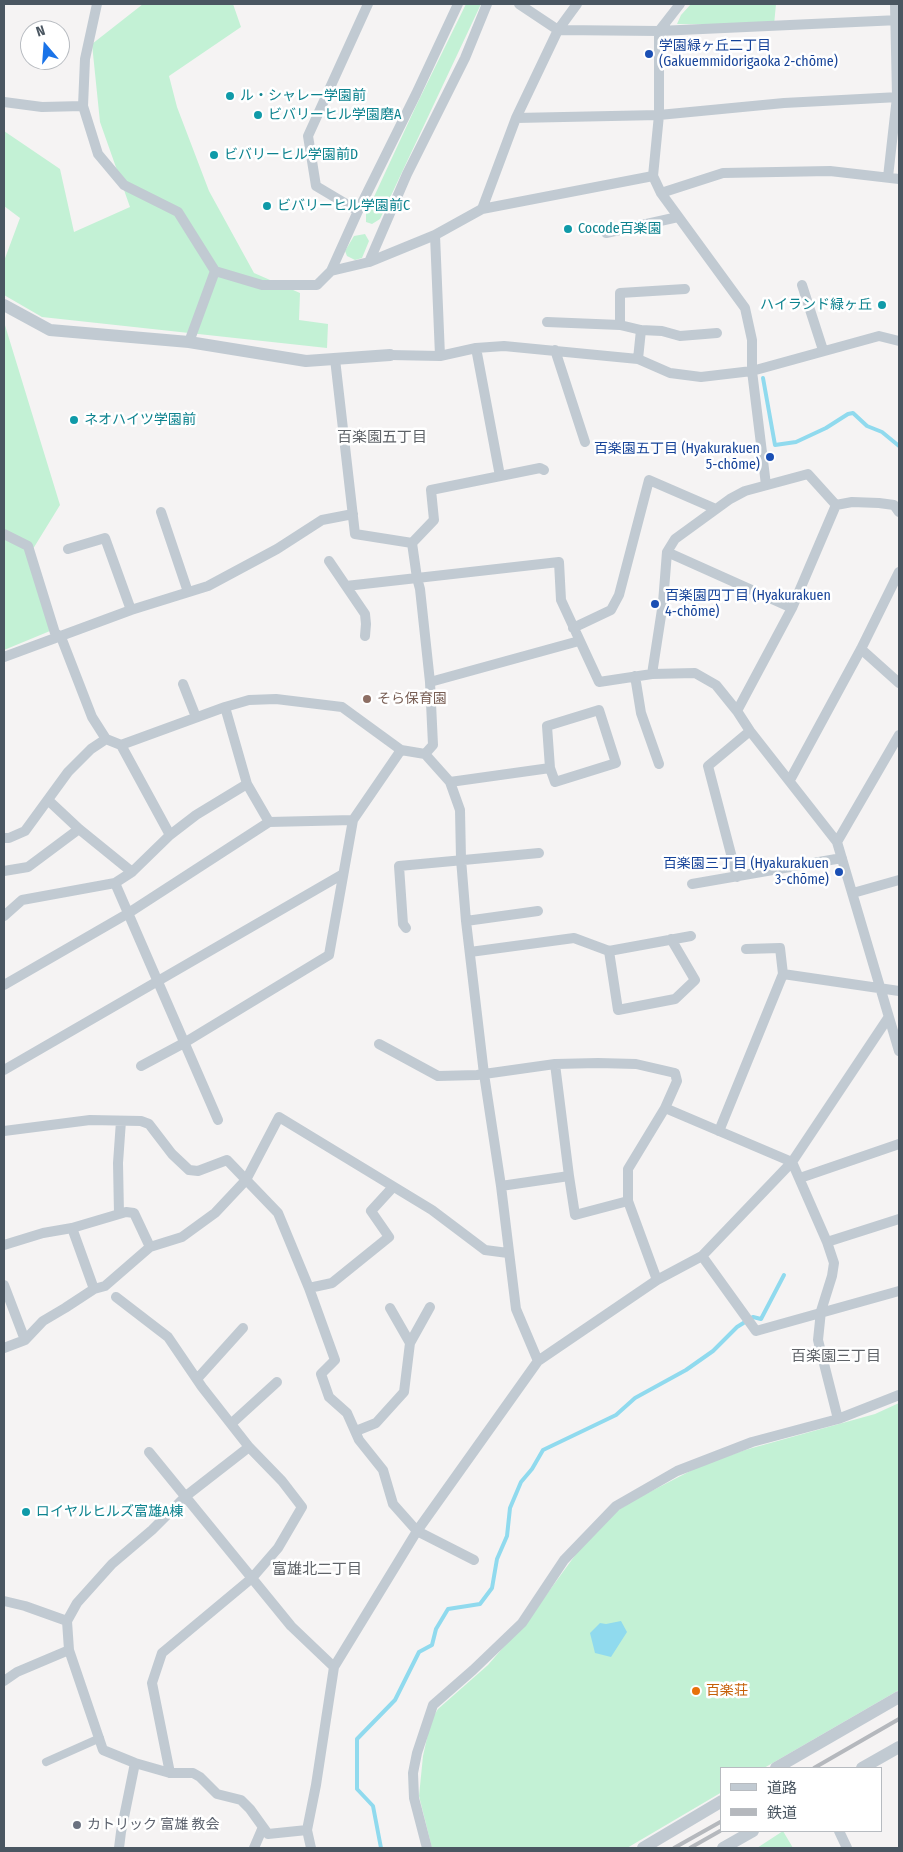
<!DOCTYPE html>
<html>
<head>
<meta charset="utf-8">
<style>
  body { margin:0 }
  #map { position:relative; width:903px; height:1852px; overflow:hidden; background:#f5f3f3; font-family:"Fira Sans Condensed","Noto Sans JP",sans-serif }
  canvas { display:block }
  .frame { position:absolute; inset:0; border:5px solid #4a5661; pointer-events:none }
  .legend { position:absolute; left:720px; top:1767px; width:162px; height:65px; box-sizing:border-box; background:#fff; border:1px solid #b7bbc0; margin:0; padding:6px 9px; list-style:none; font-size:15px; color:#4a5661 }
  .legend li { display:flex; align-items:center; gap:10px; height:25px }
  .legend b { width:25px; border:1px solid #b7bbc0 }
  .north { position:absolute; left:20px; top:20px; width:50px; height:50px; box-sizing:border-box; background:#fff; border:1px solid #b7bbc0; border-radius:50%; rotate:342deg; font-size:14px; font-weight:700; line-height:20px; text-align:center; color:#4a5661 }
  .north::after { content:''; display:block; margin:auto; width:18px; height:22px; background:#1a73e8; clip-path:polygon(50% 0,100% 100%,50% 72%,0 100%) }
</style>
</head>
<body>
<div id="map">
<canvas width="903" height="1852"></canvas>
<div class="frame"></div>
<ul class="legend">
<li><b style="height:6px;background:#c1cad2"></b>道路</li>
<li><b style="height:6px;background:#b5b8bd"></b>鉄道</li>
</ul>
<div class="north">N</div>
</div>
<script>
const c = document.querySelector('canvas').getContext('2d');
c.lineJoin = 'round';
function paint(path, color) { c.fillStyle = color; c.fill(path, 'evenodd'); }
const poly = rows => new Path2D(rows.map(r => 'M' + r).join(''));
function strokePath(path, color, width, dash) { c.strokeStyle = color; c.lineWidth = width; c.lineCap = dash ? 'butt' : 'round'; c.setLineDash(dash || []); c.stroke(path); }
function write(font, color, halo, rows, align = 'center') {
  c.font = font + ' "Fira Sans Condensed","Noto Sans JP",sans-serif'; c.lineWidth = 5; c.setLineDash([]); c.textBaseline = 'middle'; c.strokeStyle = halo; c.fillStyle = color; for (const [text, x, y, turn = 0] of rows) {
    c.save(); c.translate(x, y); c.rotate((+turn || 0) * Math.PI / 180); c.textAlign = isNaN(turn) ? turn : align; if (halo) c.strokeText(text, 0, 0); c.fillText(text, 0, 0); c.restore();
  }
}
paint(poly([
  [143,4,233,4,241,27,169,76,177,107,209,191,254,273,300,293,299,320,328,324,327,348,42,317,4,295,4,261,20,218,4,206,4,131,60,169,74,232,130,207,100,122,92,44],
  [466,4,481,4,380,219,372,224,366,222,366,214,416,106],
  [691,4,776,4,774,25,677,24,681,15],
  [365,234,369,241,362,258,355,260,347,256,345,251,354,236],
  [4,322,60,505,28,557,50,631,4,650],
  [899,1403,899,1690,764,1768,722,1768,722,1792,627,1848,432,1848,419,1796,423,1756,431,1720,438,1709,488,1665,533,1613,587,1539,612,1514,634,1500,700,1466,745,1450,875,1414],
  [783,1831,793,1848,757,1848]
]), '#c3f1d5');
paint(poly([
  [621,1621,627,1632,611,1657,595,1653,590,1633,600,1623,606,1624]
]), '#90daee');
strokePath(poly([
  [763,378,775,445,796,442,826,428,848,414,853,413,867,426,882,432,899,446],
  [381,1848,373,1806,357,1789,357,1739,395,1700,419,1652,432,1645,436,1629,448,1609,480,1604,492,1588,497,1559,507,1536,510,1508,521,1482,532,1469,543,1450,616,1415,635,1398,686,1370,713,1351,737,1327,753,1317,761,1319,784,1275]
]), '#90daee', 4);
strokePath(poly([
  [46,1762,100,1738]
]), '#c1cad2', 8);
strokePath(poly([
  [97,4,85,59,83,106,98,154,124,185,178,212,215,271,262,285,317,285,331,271,358,211,416,94,458,4],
  [519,4,558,30,659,31,899,20],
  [680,4,659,31,659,115,653,176,661,193,745,308,752,340,752,371,766,485],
  [4,102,42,107,83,106],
  [516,118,659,115,784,103,899,97],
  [888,177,897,97,895,4],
  [661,193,723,173,830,171,899,179],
  [482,209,516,118,558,30,577,4],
  [358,211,316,186,308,136,368,4],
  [606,233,678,217],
  [435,235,440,356],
  [369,262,407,174,465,58,487,4],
  [331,271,369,262,435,235,482,209,653,176],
  [802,285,823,350],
  [547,322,620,325,641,330,662,331,680,336,717,333],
  [620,325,620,293,685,289],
  [189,342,215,271],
  [476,348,500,476],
  [555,350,585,442],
  [390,355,440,356,476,348,504,346,638,359,670,373,701,377,752,371,879,336,899,341],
  [335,359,355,534,412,543,417,578,559,562,561,600,599,682,652,674,695,673,716,685,737,711,750,731,837,842,899,1051],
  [638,359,641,330],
  [161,512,188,592],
  [4,534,28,546,55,633,61,637,92,717,106,739,121,745,170,835],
  [412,543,434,520,431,490,540,468,544,470],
  [68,549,105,538,131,610],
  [667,552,792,608],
  [329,561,365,614,366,624,365,636],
  [346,586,417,578,420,589,430,682],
  [573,628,611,610,619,595,649,480,716,509],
  [861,649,899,683],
  [4,657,131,610,208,586,277,549,322,520,353,514],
  [652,674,663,603,667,552,675,539,730,499,745,491,808,474,836,505,852,502,879,503,894,505,899,512],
  [635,676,641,713,659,764],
  [183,684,196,717],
  [225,707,247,784,269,822],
  [737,711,792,608,836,505],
  [121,745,225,707,249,700,276,699,342,707,401,750,425,754,450,782,460,810,461,859,466,921,484,1074,501,1186,516,1309,538,1361],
  [425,754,433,745,430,682,579,641],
  [790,780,861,649,899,572],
  [450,782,550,768,555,782,616,763,599,710,547,726,550,768],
  [48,800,79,829,132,872],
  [4,838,9,838,25,831,68,772,91,749,106,739],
  [837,842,899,735],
  [4,871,28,867,79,829],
  [737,877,708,766,750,731],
  [115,883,218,1120],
  [692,884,842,858],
  [853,893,899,880],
  [4,916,22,900,115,883,132,872,170,835,196,815,247,784],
  [466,921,538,911],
  [406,928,403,924,399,866,539,853],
  [746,949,780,948,783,974],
  [609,951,618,1010,675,999,695,980,671,939],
  [470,952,574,938,609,951,691,936],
  [4,985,127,914,269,822,353,820],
  [379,1044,438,1076,477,1075,555,1064,598,1063,636,1064,675,1073,677,1081,665,1108,628,1169,628,1201,657,1280],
  [555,1064,569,1176,575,1215,628,1201],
  [141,1066,184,1043,329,955,353,820,401,750],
  [4,1070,343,874],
  [665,1108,792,1162,827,1242,834,1263,832,1276,821,1311,818,1340,838,1419],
  [4,1131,90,1120,141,1121,149,1124,172,1154,189,1170,198,1171,227,1160,278,1213,309,1288,335,1360,321,1374,329,1397,347,1413,359,1440,383,1470,393,1504,417,1531,474,1560],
  [719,1131,783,974,899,991],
  [800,1178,899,1144],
  [501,1186,569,1176],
  [119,1214,118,1163,121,1121],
  [72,1228,94,1289],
  [827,1242,899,1219],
  [4,1245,43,1233,72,1228,126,1212,134,1213,150,1247],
  [702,1256,756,1331,899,1291],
  [4,1285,25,1340],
  [309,1288,332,1283,389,1237,371,1211,393,1187],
  [116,1297,168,1337,202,1387,249,1447,282,1481,302,1507,278,1548,252,1578,162,1653,152,1683,170,1773],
  [390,1308,410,1343],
  [4,1348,25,1340,43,1321,65,1308,94,1289,105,1286,150,1247,182,1237,215,1213,246,1180,279,1117,432,1210,485,1250,508,1253],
  [197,1379,243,1328],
  [232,1423,277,1382],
  [356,1431,376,1423,404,1392,410,1343,430,1307],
  [249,1447,186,1496,152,1530,112,1564,77,1603,67,1621,69,1650,103,1750,135,1763,170,1773,193,1773,200,1777,217,1794,241,1800,250,1809,268,1834,307,1830],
  [149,1452,291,1626,334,1667],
  [4,1601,25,1606,67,1621],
  [4,1681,17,1672,69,1650],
  [839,1831,847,1848],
  [119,1848,121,1832,135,1763],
  [254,1848,263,1827],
  [311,1848,307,1830,316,1785,334,1667,417,1531,538,1361,657,1280,702,1256,792,1162,888,1018],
  [427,1848,414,1798,413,1773,417,1753,433,1705,473,1670,522,1623,564,1560,616,1506,677,1471,752,1442,838,1419,899,1395]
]), '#c1cad2', 10);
strokePath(poly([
  [4,305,50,330,189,342,306,361,390,355],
  [776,1768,899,1697],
  [862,1768,899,1747],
  [643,1848,722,1801],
  [723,1848,753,1831]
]), '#c1cad2', 12);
strokePath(poly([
  [814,1768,899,1719],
  [674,1848,722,1821],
  [690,1848,720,1831]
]), '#b5b8bd', 4);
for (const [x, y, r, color] of [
  [649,54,5,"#1a4fb4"],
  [230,96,5,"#0f9aa8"],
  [258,115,5,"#0f9aa8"],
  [214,155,5,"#0f9aa8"],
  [267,206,5,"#0f9aa8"],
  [568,229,5,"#0f9aa8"],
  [882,305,5,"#0f9aa8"],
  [74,420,5,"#0f9aa8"],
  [770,457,5,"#1a4fb4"],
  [655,604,5,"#1a4fb4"],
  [367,699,5,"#8d6e63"],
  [839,872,5,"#1a4fb4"],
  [26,1512,5,"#0f9aa8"],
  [696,1691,5,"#e8710a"],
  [77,1825,5,"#6b7280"]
]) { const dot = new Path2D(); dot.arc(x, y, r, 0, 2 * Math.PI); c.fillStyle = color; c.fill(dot); strokePath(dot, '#fff', 2); }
write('14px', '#164399', '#fff', [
  ["学園緑ヶ丘二丁目",659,46],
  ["(Gakuemmidorigaoka 2-chōme)",659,62],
  ["百楽園五丁目 (Hyakurakuen",760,449,"right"],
  ["5-chōme)",760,465,"right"],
  ["百楽園四丁目 (Hyakurakuen",665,596],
  ["4-chōme)",665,612],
  ["百楽園三丁目 (Hyakurakuen",829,864,"right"],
  ["3-chōme)",829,880,"right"]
], 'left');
write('14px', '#0d838f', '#fff', [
  ["ル・シャレー学園前",240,96],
  ["ビバリーヒル学園磨A",268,115],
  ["ビバリーヒル学園前D",224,155],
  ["ビバリーヒル学園前C",277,206],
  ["Cocode百楽園",578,229],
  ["ハイランド緑ヶ丘",872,305,"right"],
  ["ネオハイツ学園前",84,420],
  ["ロイヤルヒルズ富雄A棟",36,1512]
], 'left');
write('14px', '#785e54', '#fff', [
  ["そら保育園",377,699]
], 'left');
write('14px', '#c56008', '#fff', [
  ["百楽荘",706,1691]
], 'left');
write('14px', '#5b616d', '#fff', [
  ["カトリック 富雄 教会",87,1825]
], 'left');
write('15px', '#5f6368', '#fff', [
  ["百楽園五丁目",382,438],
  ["百楽園三丁目",836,1357],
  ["富雄北二丁目",317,1570]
]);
</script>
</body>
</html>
